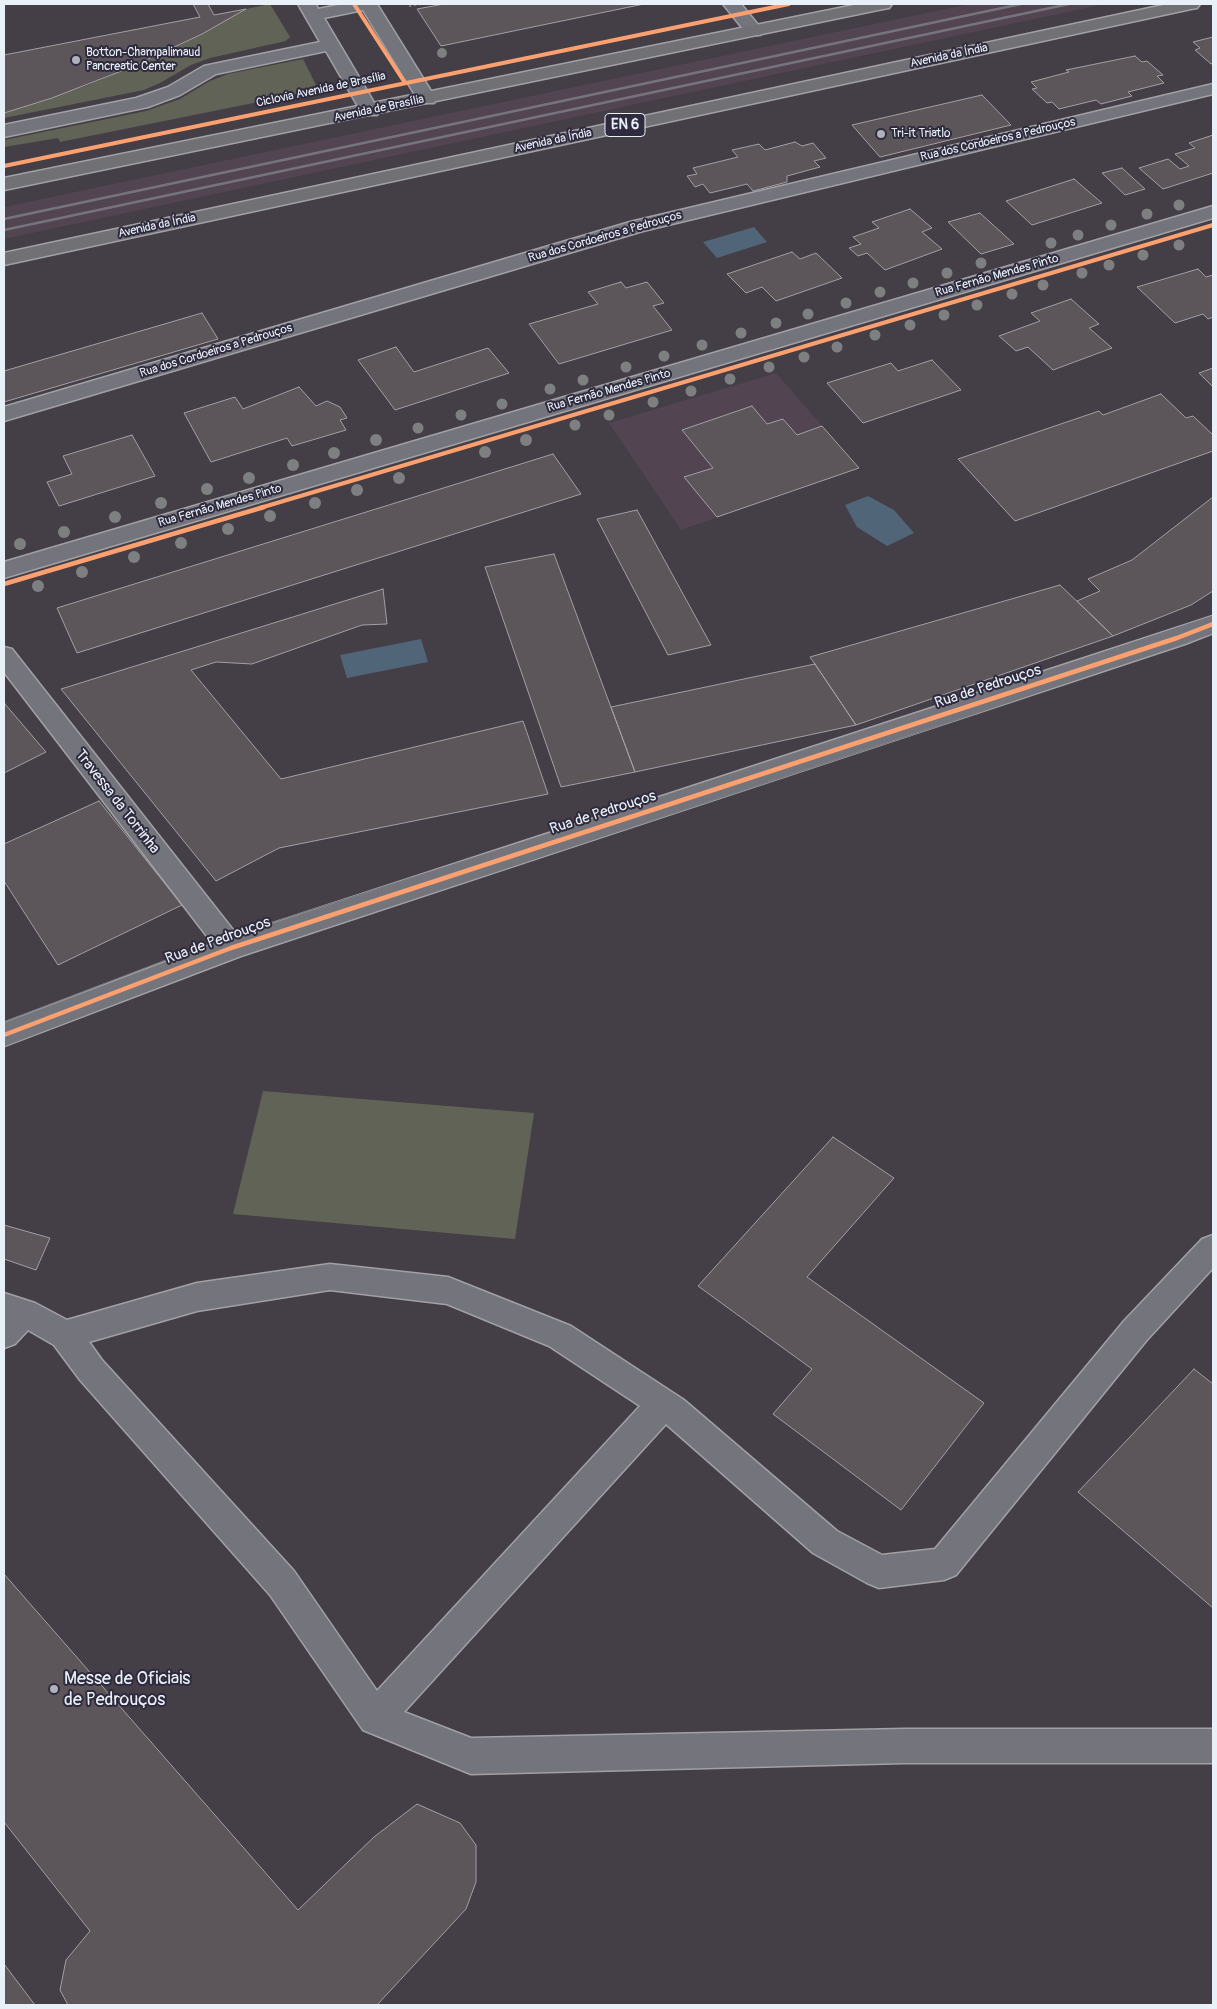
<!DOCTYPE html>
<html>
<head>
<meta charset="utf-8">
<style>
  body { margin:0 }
  #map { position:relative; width:1217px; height:2009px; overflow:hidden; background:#443e46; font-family:Pangolin,sans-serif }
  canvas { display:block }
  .frame { position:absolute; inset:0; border:5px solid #e8f1f8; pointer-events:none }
</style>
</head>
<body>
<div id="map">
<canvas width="1217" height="2009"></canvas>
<div class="frame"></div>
</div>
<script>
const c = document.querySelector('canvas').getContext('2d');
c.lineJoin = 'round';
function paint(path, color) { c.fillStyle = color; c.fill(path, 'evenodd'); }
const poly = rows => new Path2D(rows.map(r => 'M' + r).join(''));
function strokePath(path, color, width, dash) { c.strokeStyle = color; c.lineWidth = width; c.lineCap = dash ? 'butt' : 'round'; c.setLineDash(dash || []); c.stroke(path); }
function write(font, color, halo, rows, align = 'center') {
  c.font = font + ' Pangolin,sans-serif'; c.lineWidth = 4; c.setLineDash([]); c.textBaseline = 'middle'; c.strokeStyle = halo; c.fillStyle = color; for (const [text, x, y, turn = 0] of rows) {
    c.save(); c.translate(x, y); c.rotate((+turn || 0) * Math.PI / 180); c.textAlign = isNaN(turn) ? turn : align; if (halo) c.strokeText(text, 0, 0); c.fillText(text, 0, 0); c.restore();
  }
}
paint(poly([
  [969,4,1105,4,4,239,4,207],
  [776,373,859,468,681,530,609,423]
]), '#524451');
paint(poly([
  [270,4,290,37,286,41,210,58,191,65,160,83,144,90,4,118,4,113,88,85,165,52,246,9],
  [303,59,316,85,303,93,60,142,58,138,4,147,4,140,146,111,180,99,210,81,228,74],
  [263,1091,534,1113,515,1239,233,1214]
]), '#626357');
paint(poly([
  [754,227,767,242,717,258,703,242],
  [868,496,894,510,914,533,887,546,857,527,845,505],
  [421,639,428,662,347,678,340,655]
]), '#506577');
const building = poly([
  [4,4,208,4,214,15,246,9,202,34,129,68,52,98,4,113,4,4],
  [4,4,193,4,200,17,4,55,4,4],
  [444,4,644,4,441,46,417,9,444,4],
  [1213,37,1213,63,1211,64,1195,50,1200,48,1193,42,1213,37],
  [1135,56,1142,62,1147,61,1163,75,1157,76,1164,83,1128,92,1132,96,1101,104,1096,100,1059,109,1052,102,1047,103,1032,89,1037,88,1031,82,1069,72,1066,70,1135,56],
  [982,95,1011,125,880,157,852,125,982,95],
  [1213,135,1213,173,1163,189,1139,168,1168,159,1180,169,1189,166,1175,154,1195,148,1189,143,1213,135],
  [795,142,802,146,813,143,826,158,814,161,820,167,787,176,787,182,753,191,747,184,710,193,703,184,695,187,687,176,697,174,693,168,738,157,732,150,759,144,765,150,795,142],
  [1122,168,1145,189,1125,195,1102,173,1122,168],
  [1074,179,1102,203,1032,225,1006,201,1074,179],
  [910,209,932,228,922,232,942,249,885,270,867,253,858,256,849,248,861,244,853,237,879,228,872,222,910,209],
  [980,213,1014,244,981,254,948,222,980,213],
  [792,252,800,259,816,253,842,278,776,301,762,287,746,293,727,274,792,252],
  [1198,269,1206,277,1213,275,1213,317,1208,319,1203,314,1175,323,1137,287,1198,269],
  [621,282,626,288,647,282,664,303,653,306,672,330,559,364,529,324,598,304,588,292,621,282],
  [1071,299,1099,324,1089,328,1112,348,1053,370,1028,347,1016,351,999,336,1040,321,1031,313,1071,299],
  [202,313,218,339,4,402,4,371,202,313],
  [396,347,414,372,488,348,509,373,395,410,358,360,396,347],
  [932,360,961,390,863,423,827,383,891,363,898,371,932,360],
  [1213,368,1213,387,1199,373,1213,368],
  [299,387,316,406,327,401,340,407,347,418,340,420,346,430,292,446,287,438,211,462,184,413,235,397,243,409,299,387],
  [1161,394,1186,418,1193,416,1213,435,1213,451,1015,521,958,459,1099,411,1103,415,1161,394],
  [752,406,767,424,783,419,797,435,822,426,859,468,717,517,684,477,713,468,682,430,752,406],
  [132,435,155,476,59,506,47,482,72,474,63,456,132,435],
  [553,454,581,494,77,653,57,608,553,454],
  [1213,497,1213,591,1191,605,1113,636,1077,601,1100,591,1088,579,1132,560,1213,497],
  [637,510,711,645,668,655,597,519,637,510],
  [554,554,635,772,561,787,485,567,554,554],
  [1060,585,1113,636,856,725,810,657,1060,585],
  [383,589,387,624,362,625,252,664,216,662,191,670,281,779,523,721,548,794,279,848,216,881,61,689,383,589],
  [815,664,856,725,635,772,611,707,815,664],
  [5,704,46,752,4,773,4,705,5,704],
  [99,801,182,905,58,965,4,881,4,844,99,801],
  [833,1137,894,1178,807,1277,984,1403,901,1510,773,1414,812,1369,698,1286,833,1137],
  [4,1225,50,1238,36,1270,4,1259,4,1225],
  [1194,1369,1213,1384,1213,1608,1078,1492,1194,1369],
  [4,1574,298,1910,374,1837,417,1804,460,1823,476,1845,476,1882,466,1909,377,2005,68,2005,60,1990,66,1960,90,1931,4,1822,4,1574],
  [4,1964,35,2005,4,2005,4,1964]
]);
paint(building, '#5c555a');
strokePath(building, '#a1a0a5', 1);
const minor = poly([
  [298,4,316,4,318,9,343,4,377,4,436,99,434,103,420,103,363,10,324,18,379,111,377,115,363,115,326,51,216,74,180,95,148,107,4,137,4,125,136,98,168,87,204,66,320,42,298,4],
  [723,4,741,4,763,31,760,35,748,35,723,4],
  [1213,84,1213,94,643,231,4,421,4,407,630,222,1213,84],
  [1213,206,1213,218,4,578,4,562,1213,206],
  [1213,616,1213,633,1185,644,241,956,4,1046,4,1023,213,944,4,672,4,647,12,649,237,935,1213,616],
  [1213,1235,1213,1268,1146,1341,956,1575,944,1580,879,1588,867,1583,813,1553,666,1424,404,1712,471,1738,904,1729,1213,1729,1213,1763,904,1763,471,1774,363,1730,270,1595,80,1380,54,1345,28,1330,15,1344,4,1348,4,1293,35,1303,67,1320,197,1283,330,1264,448,1277,571,1326,684,1400,837,1531,882,1555,935,1549,1124,1321,1202,1239,1213,1235],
  [330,1290,447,1304,549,1346,640,1406,377,1691,294,1571,102,1360,89,1342,197,1311,330,1290]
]);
const major = poly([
  [859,4,892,4,889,8,883,9,4,190,4,178,859,4],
  [1168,4,1200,4,1197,8,1191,9,4,265,4,253,1168,4]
]);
strokePath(minor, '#a1a0a5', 3);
strokePath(major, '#a1a0a5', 3);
strokePath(poly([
  [409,6,420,4]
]), '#75747a', 2.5, [2.5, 2.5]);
paint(minor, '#74757c');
paint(major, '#707075');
strokePath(poly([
  [4,1022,223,938,772,763,1213,616],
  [4,1046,238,956,912,735,1213,633]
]), '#75747a', 1);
strokePath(poly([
  [4,219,1021,4],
  [4,230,1069,4]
]), '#75747a', 2.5);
strokePath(poly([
  [354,4,405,83],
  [4,166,789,4],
  [260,508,1213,225]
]), '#fca06f', 4);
strokePath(poly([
  [4,584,264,507],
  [4,1035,231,948,1177,638,1213,624]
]), '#fca06f', 4.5);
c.fillStyle = '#7e7f81';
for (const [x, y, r] of [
  [442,53,5],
  [1179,205,5.5],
  [1147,214,5.5],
  [1111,225,5.5],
  [1078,235,5.5],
  [1051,243,5.5],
  [1179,245,5.5],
  [1143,255,5.5],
  [981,263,5.5],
  [1109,265,5.5],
  [947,273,5.5],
  [1082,273,5.5],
  [913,283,5.5],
  [1043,285,5.5],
  [880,292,5.5],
  [1012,294,5.5],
  [846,303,5.5],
  [977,305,5.5],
  [808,314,5.5],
  [944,315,5.5],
  [776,323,5.5],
  [910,325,5.5],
  [741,333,5.5],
  [875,335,5.5],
  [702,345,5.5],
  [837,347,5.5],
  [664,356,5.5],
  [804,357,5.5],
  [626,367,5.5],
  [769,367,5.5],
  [730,379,5.5],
  [583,380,5.5],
  [550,389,5.5],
  [691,391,5.5],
  [653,402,5.5],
  [502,404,5.5],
  [461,415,5.5],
  [609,415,5.5],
  [575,425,5.5],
  [418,428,5.5],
  [376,440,6],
  [526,440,6],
  [485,452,6],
  [334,453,6],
  [293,465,6],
  [249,478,6],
  [399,478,6],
  [207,489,6],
  [357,490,6],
  [161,503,6],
  [315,503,6],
  [270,516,6],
  [115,517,6],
  [228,529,6],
  [64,532,6],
  [181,543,6],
  [20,544,6],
  [134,557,6],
  [82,572,6],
  [38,586,6]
]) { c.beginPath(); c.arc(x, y, r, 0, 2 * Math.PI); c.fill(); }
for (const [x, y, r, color] of [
  [76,60,5,"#afb2ba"],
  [881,134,5,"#afb2ba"],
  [54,1689,5,"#afb2ba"]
]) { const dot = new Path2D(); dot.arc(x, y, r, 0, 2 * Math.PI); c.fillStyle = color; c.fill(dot); strokePath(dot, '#2f2a3d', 2); }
write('12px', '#e8f1f8', '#2f2a3d', [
  ["Botton-Champalimaud",86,53],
  ["Pancreatic Center",86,67],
  ["Tri-it Triatlo",891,134]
], 'left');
write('12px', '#e8f1f8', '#2f2a3d', [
  ["Avenida da Índia",949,56,-12],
  ["Ciclovia Avenida de Brasília",321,90,-12],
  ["Avenida de Brasília",379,109,-12],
  ["Rua dos Cordoeiros a Pedrouços",998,140,-13],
  ["Avenida da Índia",553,141,-12],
  ["Avenida da Índia",157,226,-12],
  ["Rua dos Cordoeiros a Pedrouços",605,237,-16],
  ["Rua Fernão Mendes Pinto",997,276,-16],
  ["Rua dos Cordoeiros a Pedrouços",216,351,-17],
  ["Rua Fernão Mendes Pinto",609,391,-16],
  ["Rua Fernão Mendes Pinto",220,506,-16]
]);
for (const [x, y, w] of [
  [625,125,40]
]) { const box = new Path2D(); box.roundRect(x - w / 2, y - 11.5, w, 23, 4); c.fillStyle = '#2f2a3d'; c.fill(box); strokePath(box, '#e8f1f8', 1); }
write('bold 14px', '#e8f1f8', null, [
  ["EN 6",625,125]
]);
write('15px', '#e8f1f8', '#2f2a3d', [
  ["Rua de Pedrouços",988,687,-18],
  ["Travessa da Torrinha",117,802,52],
  ["Rua de Pedrouços",603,813,-18],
  ["Rua de Pedrouços",218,941,-20]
]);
write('18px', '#e8f1f8', '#2f2a3d', [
  ["Messe de Oficiais",64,1679],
  ["de Pedrouços",64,1700]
], 'left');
</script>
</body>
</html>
